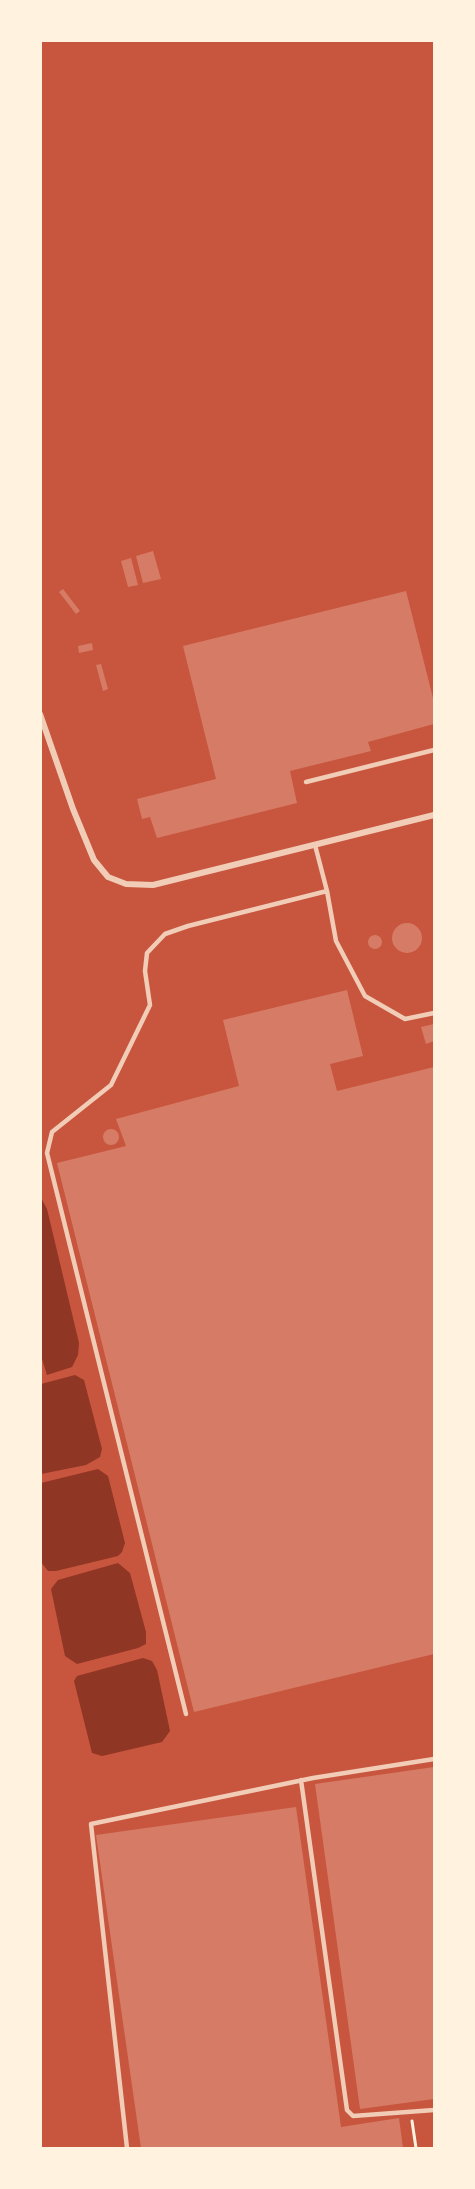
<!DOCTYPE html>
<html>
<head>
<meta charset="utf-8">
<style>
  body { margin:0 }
  #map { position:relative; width:475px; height:2189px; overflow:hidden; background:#c8553d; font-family:"IBM Plex Sans",sans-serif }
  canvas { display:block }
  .frame { position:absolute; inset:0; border:42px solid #fff3e0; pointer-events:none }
</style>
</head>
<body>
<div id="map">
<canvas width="475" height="2189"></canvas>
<div class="frame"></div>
</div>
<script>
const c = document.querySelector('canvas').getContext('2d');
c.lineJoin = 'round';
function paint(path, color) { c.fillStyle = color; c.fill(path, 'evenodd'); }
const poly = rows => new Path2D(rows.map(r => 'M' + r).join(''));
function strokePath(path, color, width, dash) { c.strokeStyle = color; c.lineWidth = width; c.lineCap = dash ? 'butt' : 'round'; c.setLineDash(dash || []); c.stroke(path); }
paint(poly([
  [40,1196,47,1209,79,1343,78,1355,72,1367,47,1375,42,1359,40,1359],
  [75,1375,84,1380,102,1449,100,1457,86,1465,41,1474,41,1384],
  [98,1469,108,1476,125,1543,122,1552,118,1556,56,1571,48,1571,41,1562,41,1483],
  [118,1563,130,1573,146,1632,146,1644,138,1648,77,1664,65,1656,51,1589,58,1580],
  [143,1658,152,1661,157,1670,170,1731,162,1742,102,1756,92,1753,74,1681,77,1676]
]), '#8f3625');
paint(poly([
  [153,551,161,579,143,583,136,556],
  [131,558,138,585,128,587,121,561],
  [63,589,80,611,76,614,59,592],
  [406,591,434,702,434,724,368,742,371,751,290,771,297,803,157,838,150,817,142,819,137,799,216,779,183,646],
  [92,643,93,650,79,653,78,646],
  [101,664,108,689,103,691,96,665],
  '392 938a15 15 0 1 1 30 0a15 15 0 1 1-30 0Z',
  '368 942a7 7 0 1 1 14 0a7 7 0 1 1-14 0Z',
  [347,990,363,1056,330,1064,337,1091,434,1067,434,1654,194,1712,57,1163,126,1146,116,1119,239,1086,223,1020],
  [434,1024,434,1041,426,1044,421,1027],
  '103 1137a8 8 0 1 1 16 0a8 8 0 1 1-16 0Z',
  [434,1767,434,2099,360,2109,315,1784],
  [296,1807,341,2127,399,2118,403,2148,141,2148,96,1835]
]), '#d67c66');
strokePath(poly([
  [412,2121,416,2148]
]), '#fff3e0', 3);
strokePath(poly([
  [306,782,434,750],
  [327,891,336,941,365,996,405,1019,434,1013],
  [186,1714,47,1153,52,1132,111,1085,150,1005,145,971,147,953,165,934,188,926,327,891,315,845],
  [301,1780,347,2110,353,2116,434,2110],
  [127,2148,91,1824,313,1778,434,1759]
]), '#f1ccb7', 4.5);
strokePath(poly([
  [40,714,73,809,94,860,108,877,126,884,153,885,434,815]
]), '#f1ccb7', 6);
</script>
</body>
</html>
